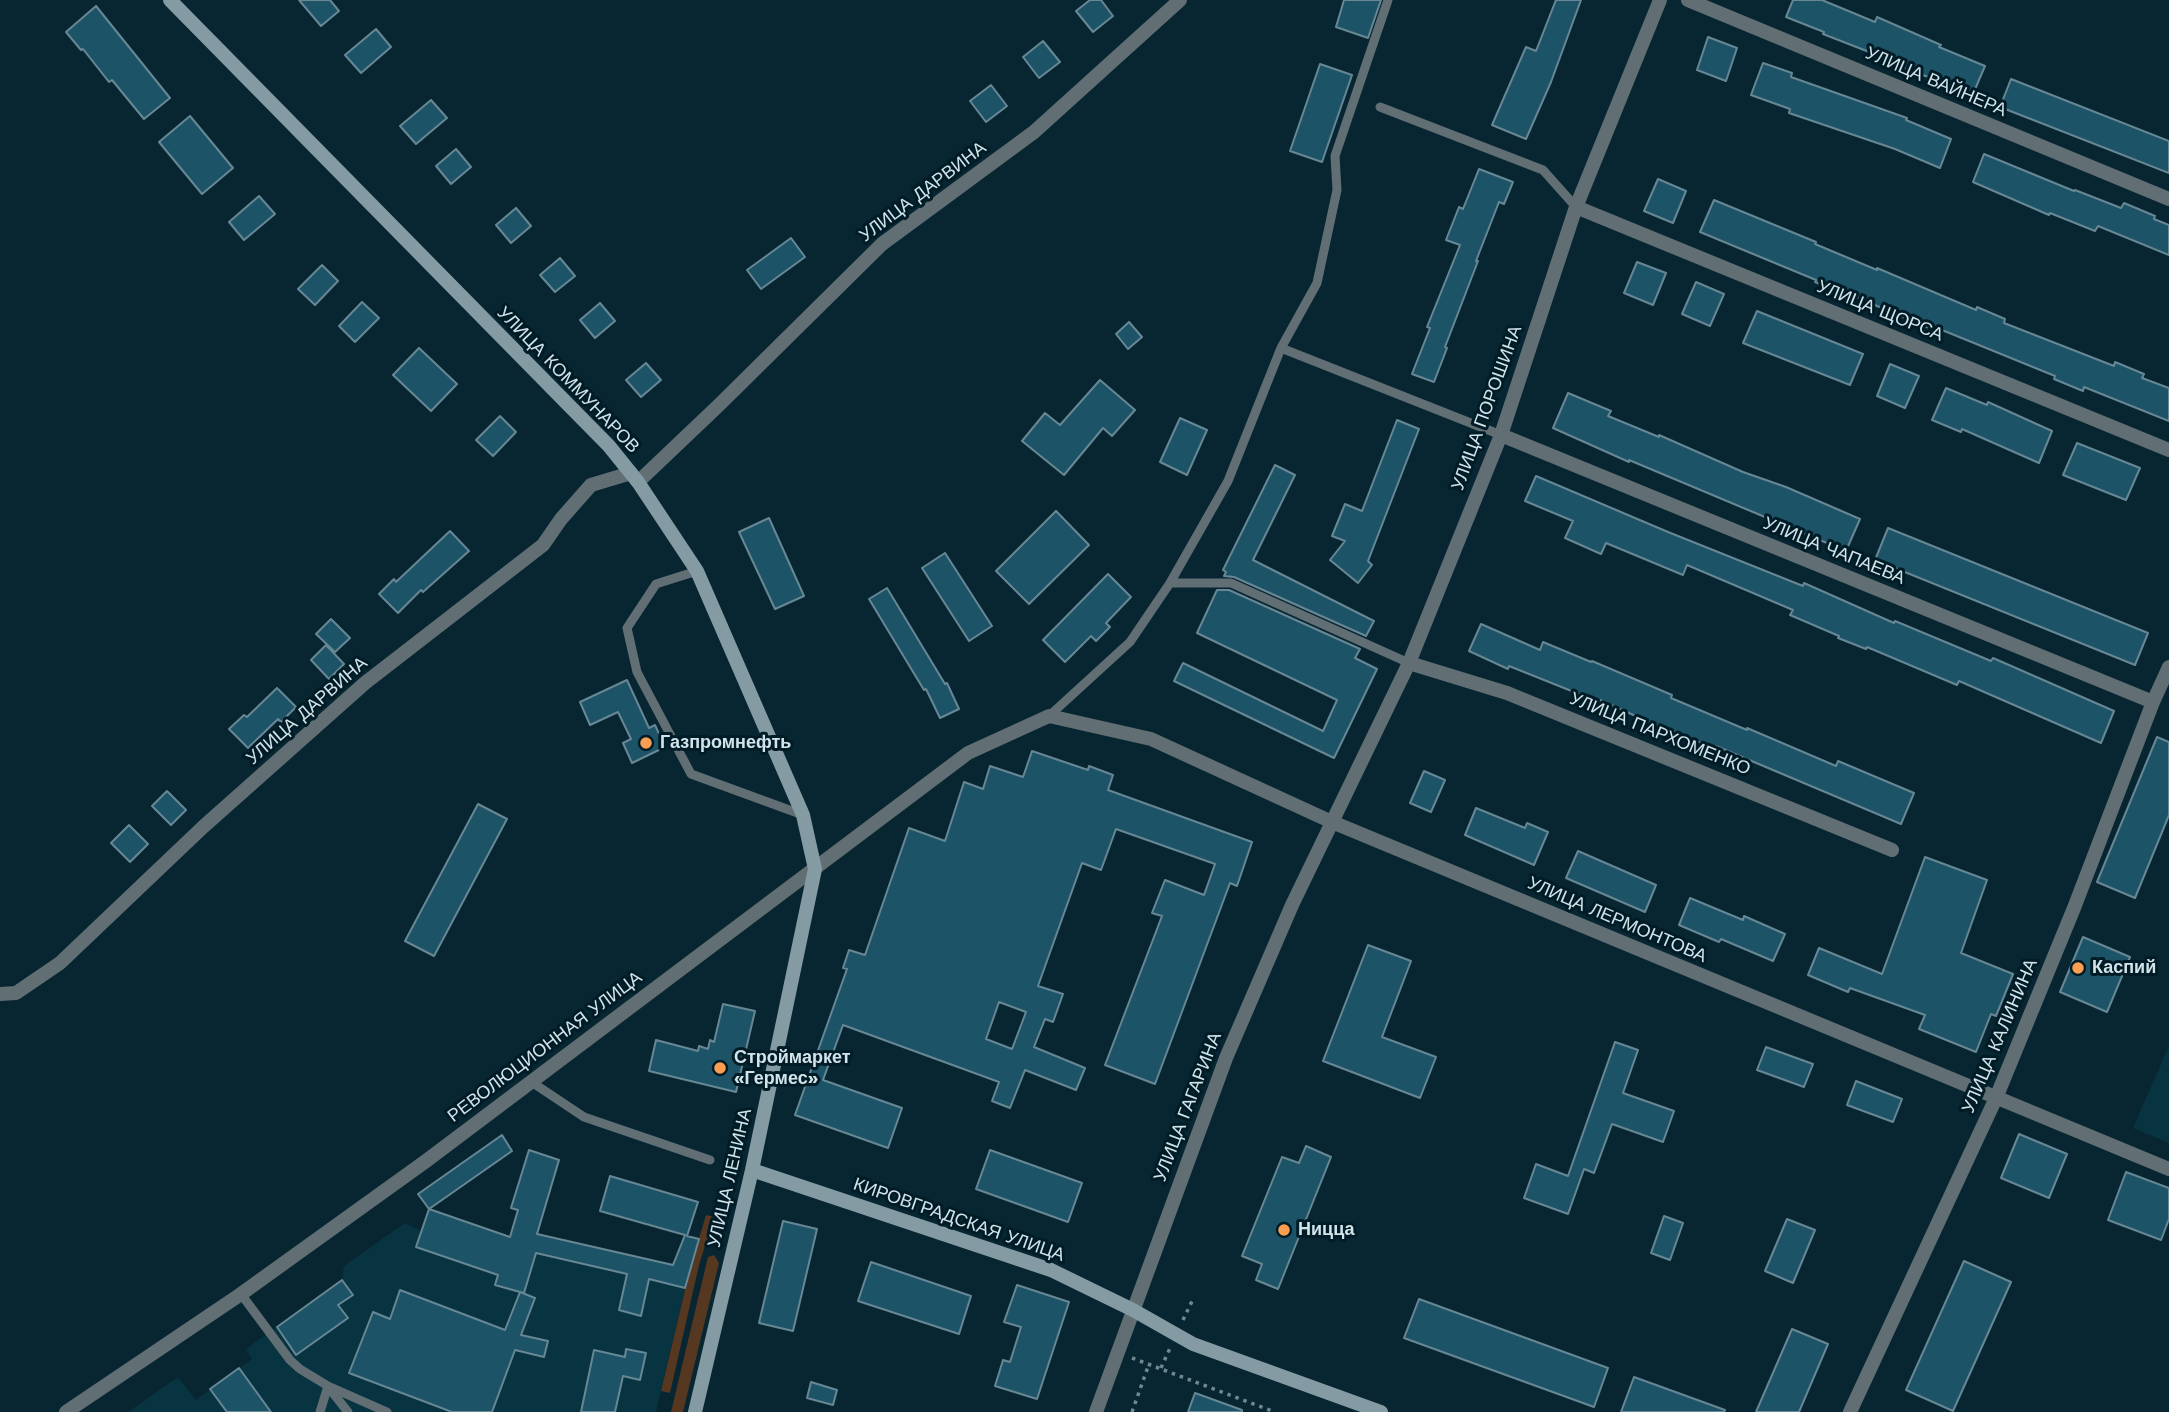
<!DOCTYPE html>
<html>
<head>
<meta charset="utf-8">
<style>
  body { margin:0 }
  canvas { display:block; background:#072631 }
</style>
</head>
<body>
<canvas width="2169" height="1412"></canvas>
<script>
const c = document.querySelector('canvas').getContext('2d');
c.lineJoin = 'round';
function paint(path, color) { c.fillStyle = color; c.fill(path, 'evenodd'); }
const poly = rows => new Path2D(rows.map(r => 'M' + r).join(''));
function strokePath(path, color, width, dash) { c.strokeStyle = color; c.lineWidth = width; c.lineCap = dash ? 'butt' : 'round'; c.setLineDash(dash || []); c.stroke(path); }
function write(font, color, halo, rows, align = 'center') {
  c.font = font + ' "Work Sans",sans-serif'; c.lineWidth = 6; c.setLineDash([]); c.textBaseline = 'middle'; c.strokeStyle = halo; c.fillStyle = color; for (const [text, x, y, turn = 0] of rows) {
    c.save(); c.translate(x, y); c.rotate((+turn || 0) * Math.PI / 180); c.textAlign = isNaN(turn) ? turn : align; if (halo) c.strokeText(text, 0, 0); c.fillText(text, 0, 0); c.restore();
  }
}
paint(poly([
  [2169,1046,2169,1143,2133,1128],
  [405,1223,421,1231,416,1247,498,1275,496,1285,523,1293,536,1253,685,1288,656,1412,128,1412,178,1377,196,1400,252,1359,246,1349,342,1280,344,1266]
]), '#083340');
paint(poly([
  [706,1215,714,1217,699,1265,670,1393,661,1391,690,1269],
  [714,1255,719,1263,683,1412,671,1412,708,1257]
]), '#56371f');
const building = poly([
  [299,0,330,0,339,11,321,26,299,0],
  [1090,0,1101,0,1113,16,1093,32,1076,11,1090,0],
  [1344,0,1381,0,1368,38,1336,27,1344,0],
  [1556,0,1581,0,1551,82,1526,139,1492,125,1526,47,1536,51,1556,0],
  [1793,0,1822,0,1875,22,1877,17,1941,45,1939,47,1985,66,1973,94,1899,66,1900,64,1823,34,1824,32,1786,17,1793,0],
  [96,6,170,98,144,119,112,80,109,82,83,49,81,50,66,32,96,6],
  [376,29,391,47,361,73,345,55,376,29],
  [1708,37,1737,48,1726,81,1697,70,1708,37],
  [1043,41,1060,62,1039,78,1023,57,1043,41],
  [1763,63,1792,73,1791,77,1907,118,1906,120,1951,139,1940,168,1895,149,1789,113,1790,109,1751,95,1763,63],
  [1320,64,1352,75,1322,162,1290,151,1320,64],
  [2011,79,2169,141,2169,173,2000,107,2011,79],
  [991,85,1007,106,986,122,970,101,991,85],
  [431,100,447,118,416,144,400,126,431,100],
  [190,116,233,168,202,194,159,142,190,116],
  [456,149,471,167,451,184,436,166,456,149],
  [1984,154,2074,191,2075,190,2121,208,2124,203,2155,216,2154,219,2169,225,2169,255,2098,226,2095,231,2050,213,2049,215,1973,182,1984,154],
  [1479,169,1513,182,1504,204,1499,202,1476,261,1478,261,1445,347,1447,348,1434,382,1412,374,1430,328,1427,327,1460,245,1446,240,1459,207,1463,209,1479,169],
  [1658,179,1686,191,1673,223,1644,211,1658,179],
  [259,196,275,214,244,240,229,222,259,196],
  [1714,200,1816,242,1815,244,1877,270,1877,268,1976,310,1977,307,2005,319,2004,323,2114,366,2115,362,2144,374,2142,378,2169,388,2169,421,2084,387,2083,391,2054,379,2055,376,1942,330,1941,333,1844,292,1844,294,1815,282,1816,280,1700,232,1714,200],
  [516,208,531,226,511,243,496,225,516,208],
  [791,238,805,257,761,289,747,270,791,238],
  [560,258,575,276,555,292,540,275,560,258],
  [1637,262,1666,273,1653,305,1624,293,1637,262],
  [322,265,338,281,315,305,298,289,322,265],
  [1696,282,1724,294,1710,326,1682,314,1696,282],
  [362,302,379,318,355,342,339,326,362,302],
  [600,303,615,321,595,338,580,320,600,303],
  [1757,311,1863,354,1850,385,1743,343,1757,311],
  [1129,322,1142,337,1128,349,1116,334,1129,322],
  [419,348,457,384,431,411,393,375,419,348],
  [646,363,661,380,641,397,626,380,646,363],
  [1890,364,1919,376,1905,408,1877,396,1890,364],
  [1100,380,1135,410,1112,436,1103,428,1064,475,1022,441,1045,413,1060,425,1100,380],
  [1946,388,1987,405,1988,402,2052,431,2039,463,1962,429,1961,432,1932,420,1946,388],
  [1568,393,1611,411,1608,416,1659,437,1659,435,1743,472,1786,487,1860,519,1846,551,1629,460,1629,462,1553,428,1568,393],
  [500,416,516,432,493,456,476,440,500,416],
  [1180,418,1207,430,1187,475,1160,462,1180,418],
  [1397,420,1419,429,1368,561,1372,565,1358,583,1330,560,1345,541,1332,536,1345,504,1362,511,1397,420],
  [2077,443,2140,468,2126,500,2063,475,2077,443],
  [1275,465,1295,475,1253,560,1374,621,1366,636,1234,577,1224,576,1226,572,1223,570,1275,465],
  [1536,476,1668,532,1803,586,1804,583,1894,623,1895,621,1991,661,1993,658,2114,711,2101,743,1959,681,1957,685,1867,647,1866,649,1838,638,1839,636,1790,615,1793,610,1687,565,1683,575,1606,543,1601,554,1565,538,1573,521,1525,501,1536,476],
  [1056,511,1089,545,1029,604,996,571,1056,511],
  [769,518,804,596,775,609,739,532,769,518],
  [1888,528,2148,633,2135,665,1875,560,1888,528],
  [450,531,469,551,423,592,421,590,398,613,379,594,394,579,396,582,450,531],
  [945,553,992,626,969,641,922,568,945,553],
  [1108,574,1131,597,1106,623,1110,627,1096,641,1091,636,1065,662,1043,640,1108,574],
  [887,588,945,684,947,683,959,709,940,718,926,689,924,690,869,599,887,588],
  [1217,590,1229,590,1360,649,1355,658,1377,669,1334,758,1174,681,1183,663,1323,731,1337,700,1197,633,1217,590],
  [331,619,350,638,335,652,316,634,331,619],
  [1481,624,1540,650,1543,642,1591,662,1592,661,1672,695,1671,698,1747,730,1747,728,1836,766,1838,761,1914,793,1901,824,1716,746,1715,749,1658,725,1658,726,1600,700,1599,702,1509,666,1508,669,1469,651,1481,624],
  [326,645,344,664,329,679,311,660,326,645],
  [627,680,649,728,655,725,665,747,632,763,623,743,631,739,618,712,590,725,580,702,627,680],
  [277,688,296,707,281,722,278,719,248,748,229,729,244,715,247,717,277,688],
  [2157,737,2169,742,2169,815,2135,898,2097,882,2157,737],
  [1032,751,1088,770,1089,766,1113,775,1108,790,1252,842,1237,886,1230,883,1155,1084,1105,1065,1162,916,1152,913,1165,880,1204,895,1215,864,1116,829,1101,870,1082,863,1038,986,1063,994,1053,1022,1045,1019,1034,1047,1085,1068,1076,1090,1025,1070,1010,1108,992,1101,999,1082,843,1025,823,1080,902,1108,888,1148,795,1115,847,969,843,968,849,950,865,955,909,828,945,841,964,782,983,789,990,766,1023,777,1032,751],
  [999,1002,1026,1012,1012,1049,986,1039,999,1002],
  [1424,771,1445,780,1431,812,1410,803,1424,771],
  [167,791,186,810,171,825,152,806,167,791],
  [478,804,507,819,434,956,405,941,478,804],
  [1476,808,1525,828,1527,823,1548,832,1534,865,1465,835,1476,808],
  [129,825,148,844,130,862,111,843,129,825],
  [1578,851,1656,885,1645,912,1566,878,1578,851],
  [1925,857,1987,880,1961,953,2013,974,1996,1016,1991,1014,1976,1052,1919,1029,1925,1015,1850,988,1848,992,1808,975,1819,948,1882,974,1925,857],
  [1690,898,1743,920,1744,916,1785,934,1773,961,1721,939,1719,942,1679,925,1690,898],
  [2083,937,2130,957,2107,1012,2060,992,2083,937],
  [1368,945,1411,961,1382,1037,1436,1057,1420,1098,1323,1061,1368,945],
  [723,1004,755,1011,736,1092,649,1071,656,1040,698,1051,699,1046,708,1049,710,1040,714,1042,723,1004],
  [1615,1042,1638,1050,1623,1093,1674,1111,1663,1142,1612,1124,1594,1173,1584,1169,1568,1214,1524,1198,1536,1164,1568,1176,1615,1042],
  [1766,1047,1813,1064,1804,1087,1757,1070,1766,1047],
  [1856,1081,1902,1099,1893,1122,1847,1105,1856,1081],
  [2019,1134,2067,1154,2049,1198,2001,1178,2019,1134],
  [502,1135,512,1151,429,1209,418,1194,502,1135],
  [1306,1146,1331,1157,1278,1289,1256,1280,1262,1264,1242,1256,1282,1157,1299,1163,1306,1146],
  [529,1150,559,1160,537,1234,673,1265,685,1235,600,1211,610,1176,698,1202,687,1236,699,1239,685,1288,649,1279,641,1316,619,1310,627,1274,536,1253,524,1293,520,1292,535,1298,521,1335,548,1341,544,1357,515,1350,492,1412,452,1412,349,1373,373,1312,390,1319,400,1290,505,1330,520,1292,495,1285,498,1275,416,1247,429,1209,510,1237,518,1210,511,1208,529,1150],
  [990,1150,1082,1183,1068,1222,976,1189,990,1150],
  [2126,1172,2169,1188,2169,1219,2161,1240,2108,1220,2126,1172],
  [1664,1216,1683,1223,1670,1260,1651,1253,1664,1216],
  [1787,1219,1815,1230,1793,1283,1765,1271,1787,1219],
  [783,1221,817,1229,793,1331,759,1323,783,1221],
  [1964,1261,2011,1282,1953,1411,1906,1390,1964,1261],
  [871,1262,971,1296,959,1334,858,1301,871,1262],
  [342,1280,353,1295,338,1305,348,1318,296,1355,277,1327,342,1280],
  [1017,1285,1069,1302,1037,1399,995,1386,1003,1360,1010,1362,1021,1327,1004,1322,1017,1285],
  [1419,1299,1608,1368,1594,1407,1404,1338,1419,1299],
  [1792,1329,1828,1344,1799,1412,1756,1412,1792,1329],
  [626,1349,646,1353,640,1380,623,1376,615,1412,581,1412,594,1350,625,1357,626,1349],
  [239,1368,271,1412,227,1412,210,1389,239,1368],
  [1634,1377,1725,1410,1724,1412,1621,1412,1634,1377],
  [811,1382,837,1390,833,1405,807,1398,811,1382],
  [1195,1393,1242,1410,1242,1412,1188,1412,1195,1393]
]);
paint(building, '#1d5367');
strokePath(building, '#688795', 2);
strokePath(poly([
  [1183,1320,1194,1297],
  [1132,1358,1275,1412],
  [1161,1368,1171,1346],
  [1132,1412,1149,1364]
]), '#6f8790', 3.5, [3.5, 5]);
strokePath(poly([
  [1380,107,1543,170,1576,207],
  [1281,348,1317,283,1337,190,1335,156,1388,0],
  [697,571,656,584,627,628,637,672,691,774,803,815],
  [1409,663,1231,583,1170,583,1228,481,1281,348,1501,435],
  [1049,716,1130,642,1170,583],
  [530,1081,584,1117,710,1160],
  [241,1294,290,1360,300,1369,328,1386,387,1412],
  [329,1388,348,1412],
  [320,1412,328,1386]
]), '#616f74', 9);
strokePath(poly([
  [1688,0,2169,199],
  [1576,207,2169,450],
  [1501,435,2153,702],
  [638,482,719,405,882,244,1034,132,1180,0],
  [1409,663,1507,693,1892,850],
  [0,994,16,993,60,963,203,827,365,683,543,545,561,519,591,485,631,473],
  [66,1412,241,1294,426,1161,968,753,1049,716,1151,739,1332,822,2169,1169],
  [1096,1412,1226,1058,1292,905,1409,663,1501,435,1576,207,1660,0],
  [1850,1412,1996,1098,2074,908,2153,702,2169,667]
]), '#616f74', 14);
strokePath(poly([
  [170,0,609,446,638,482,697,571,803,815,815,869,752,1170,695,1412],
  [752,1170,1051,1270,1133,1310,1193,1344,1381,1412]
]), '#859ba4', 14);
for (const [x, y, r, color] of [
  [646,743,7,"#fc9e52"],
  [2078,968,7,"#fc9e52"],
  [720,1068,7,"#fc9e52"],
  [1284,1230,7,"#fc9e52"]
]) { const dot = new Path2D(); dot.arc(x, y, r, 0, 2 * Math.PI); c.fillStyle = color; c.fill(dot); strokePath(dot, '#001c27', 2.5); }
write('18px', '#d2e3ea', '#001c27', [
  ["УЛИЦА ВАЙНЕРА",1936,82,23],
  ["УЛИЦА ДАРВИНА",923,192,-37],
  ["УЛИЦА ЩОРСА",1880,311,22],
  ["УЛИЦА КОММУНАРОВ",568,380,46],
  ["УЛИЦА ПОРОШИНА",1487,408,-70],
  ["УЛИЦА ЧАПАЕВА",1834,551,22],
  ["УЛИЦА ДАРВИНА",307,711,-41],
  ["УЛИЦА ПАРХОМЕНКО",1660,734,22],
  ["УЛИЦА ЛЕРМОНТОВА",1617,920,23],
  ["УЛИЦА КАЛИНИНА",2000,1036,-67],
  ["РЕВОЛЮЦИОННАЯ УЛИЦА",545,1047,-37],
  ["УЛИЦА ГАГАРИНА",1188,1107,-69],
  ["УЛИЦА ЛЕНИНА",730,1178,-77],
  ["КИРОВГРАДСКАЯ УЛИЦА",959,1220,19]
]);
write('bold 18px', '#d2e3ea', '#001c27', [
  ["Газпромнефть",660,743],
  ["Каспий",2092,968],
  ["Строймаркет",734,1058],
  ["«Гермес»",734,1079],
  ["Ницца",1298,1230]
], 'left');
</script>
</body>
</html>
